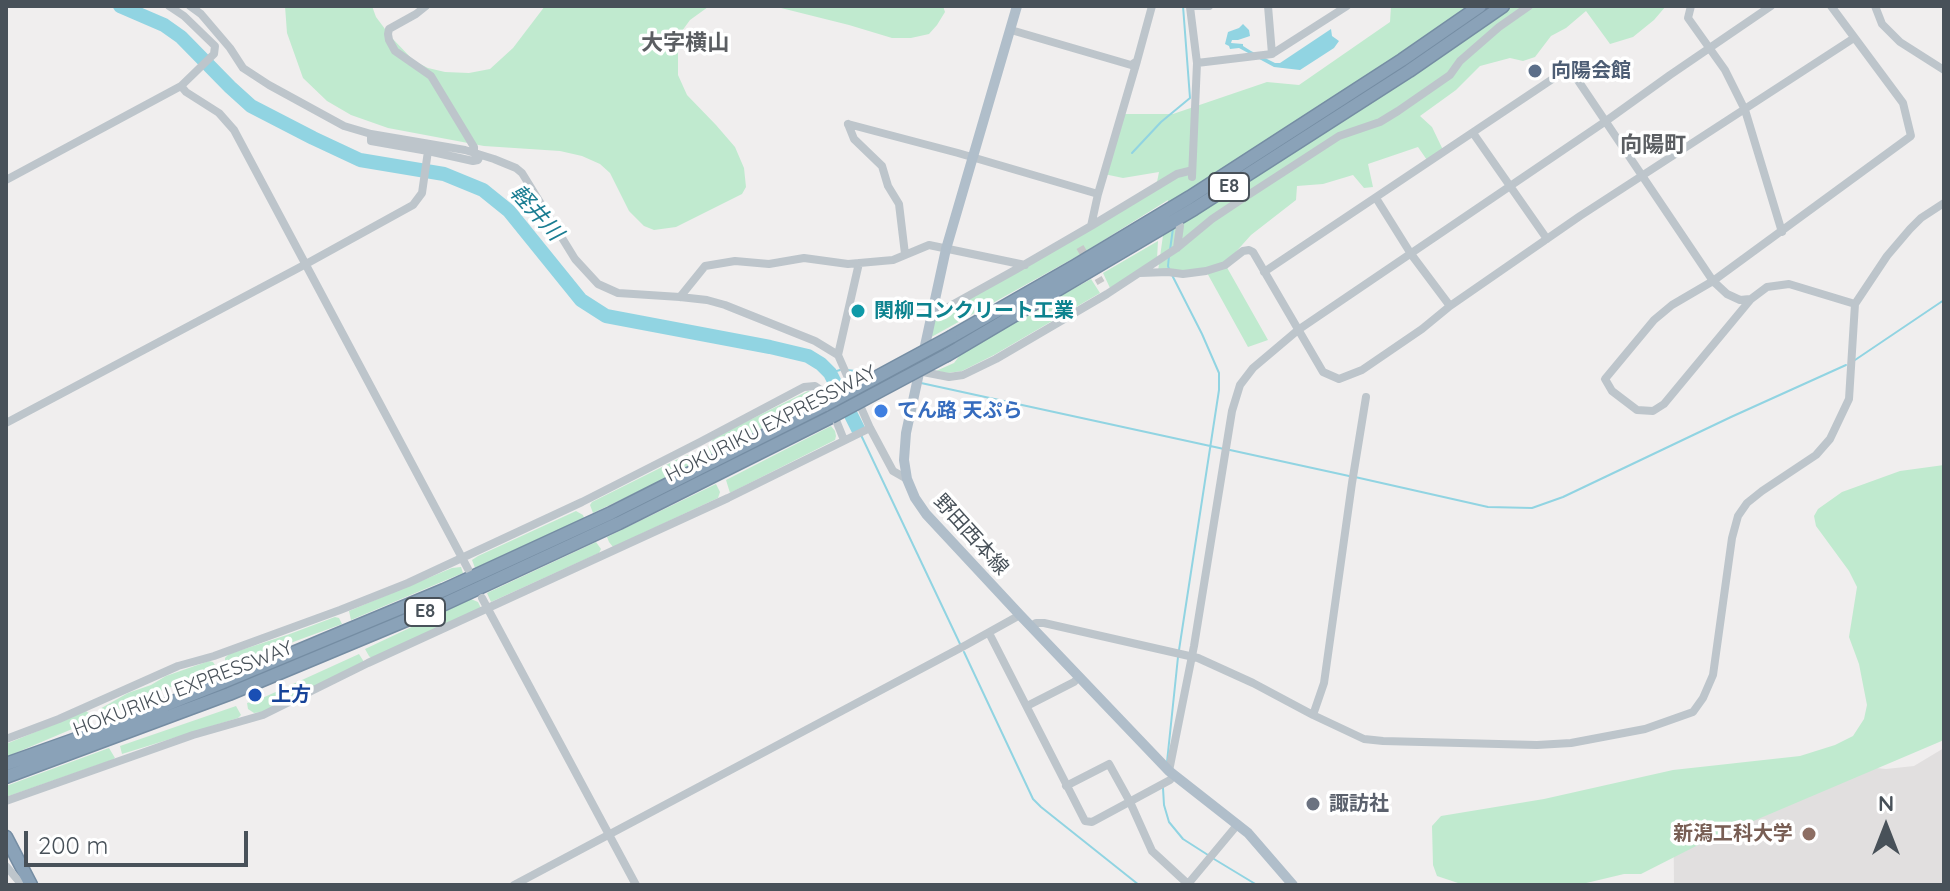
<!DOCTYPE html>
<html>
<head>
<meta charset="utf-8">
<style>
  body { margin:0 }
  #map { position:relative; width:1950px; height:891px; overflow:hidden; background:#f0eeee; font-family:Quicksand,sans-serif }
  canvas { display:block }
  .frame { position:absolute; inset:0; border:8px solid #485159; pointer-events:none }
  .north { position:absolute; left:1846px; top:787px; width:80px; height:80px; -webkit-text-stroke:6px #fff; paint-order:stroke; rotate:0deg; font-size:22px; font-weight:700; line-height:32px; text-align:center; color:#485159 }
  .north::after { content:''; display:block; margin:auto; width:28px; height:36px; background:#485159; clip-path:polygon(50% 0,100% 100%,50% 72%,0 100%) }
  .scale { position:absolute; left:24px; top:831px; width:224px; height:36px; box-sizing:border-box; border:4px solid #485159; border-top:0; padding-left:10px; font-size:24px; line-height:28px; white-space:nowrap; color:#485159; -webkit-text-stroke:6px #fff; paint-order:stroke }
</style>
</head>
<body>
<div id="map">
<canvas width="1950" height="891"></canvas>
<div class="frame"></div>
<div class="north">N</div>
<div class="scale">200 m</div>
</div>
<script>
const c = document.querySelector('canvas').getContext('2d');
c.lineJoin = 'round';
function paint(path, color) { c.fillStyle = color; c.fill(path, 'evenodd'); }
const poly = rows => new Path2D(rows.map(r => 'M' + r).join(''));
function strokePath(path, color, width, dash) { c.strokeStyle = color; c.lineWidth = width; c.lineCap = dash ? 'butt' : 'round'; c.setLineDash(dash || []); c.stroke(path); }
function write(font, color, halo, rows, align = 'center') {
  c.font = font + ' Quicksand,"Noto Sans JP",sans-serif'; c.lineWidth = 7; c.setLineDash([]); c.textBaseline = 'middle'; c.strokeStyle = halo; c.fillStyle = color; for (const [text, x, y, turn = 0] of rows) {
    c.save(); c.translate(x, y); c.rotate((+turn || 0) * Math.PI / 180); c.textAlign = isNaN(turn) ? turn : align; if (halo) c.strokeText(text, 0, 0); c.fillText(text, 0, 0); c.restore();
  }
}
paint(poly([
  [1944,748,1944,885,1674,885,1673,777,1846,765,1886,769,1914,766]
]), '#e1dfdf');
paint(poly([
  [285,6,372,6,376,17,391,37,414,61,428,68,445,72,469,73,490,69,513,48,545,6,714,6,708,7,690,20,682,31,678,53,678,75,687,95,716,125,735,147,744,168,746,187,742,194,676,227,654,230,644,226,629,211,610,173,600,164,582,156,560,151,484,146,388,128,351,115,327,101,303,78,287,33],
  [773,6,943,6,945,12,937,25,929,34,911,38,892,38,849,25],
  [1391,6,1666,6,1654,20,1633,37,1610,44,1586,11,1566,28,1551,36,1535,57,1523,61,1510,58,1480,66,1456,90,1420,116,1432,127,1444,152,1429,163,1418,147,1368,164,1373,187,1364,188,1353,175,1323,184,1297,186,1296,200,1251,235,1225,264,1268,340,1248,347,1206,271,1158,271,1168,200,1083,253,926,340,932,316,1156,187,1159,172,1123,178,1104,174,1122,114,1173,114,1267,82,1299,85,1390,22],
  [1158,241,1157,259,1110,288,1103,273],
  [1091,279,1100,293,994,355,962,371,948,373,936,371,954,363,963,351],
  [808,391,815,393,817,399,711,455,708,446,715,437],
  [831,426,835,431,836,436,835,440,730,493,726,480],
  [686,455,698,455,702,461,593,513,590,505,592,502],
  [1944,465,1944,740,1704,842,1641,874,1624,874,1578,885,1464,885,1437,876,1433,865,1432,826,1441,816,1544,799,1673,770,1800,756,1835,745,1853,736,1864,719,1867,705,1859,664,1849,637,1857,587,1849,571,1816,526,1814,516,1818,509,1842,492,1900,471],
  [716,484,720,492,718,498,613,547,609,542,607,537],
  [576,511,583,515,584,518,475,568,472,560,478,556],
  [596,542,601,549,599,553,491,602,487,593],
  [461,567,463,573,351,620,349,611,356,608,452,568],
  [471,599,478,602,481,608,372,659,369,656,365,649],
  [335,617,339,618,342,624,228,666,225,664,225,658,229,654,287,635],
  [359,654,364,662,262,712,254,713,248,709,247,703,258,700],
  [209,661,213,662,218,670,157,692,102,717,98,710,128,693,151,685,166,676],
  [236,706,241,715,238,718,122,754,120,746],
  [86,711,90,714,91,721,6,757,6,744],
  [109,748,115,758,112,760,6,797,6,786]
]), '#c0eacf');
paint(poly([
  [1243,24,1249,30,1250,36,1238,40,1232,40,1231,43,1243,44,1243,46,1251,51,1275,63,1280,63,1331,29,1332,36,1339,41,1334,48,1300,70,1274,67,1239,48,1230,49,1229,46,1225,44,1228,32,1239,28]
]), '#91d4e2');
strokePath(poly([
  [1132,153,1161,122,1190,98,1183,6],
  [1170,250,1173,228],
  [1169,256,1168,266,1169,269],
  [1172,275,1202,334,1219,373,1219,390,1179,650],
  [1855,360,1944,300],
  [847,370,872,373],
  [830,373,840,370],
  [921,383,1224,449],
  [861,435,961,646],
  [1230,450,1349,476],
  [1355,477,1488,507,1532,508,1563,497,1731,417,1846,365],
  [964,652,1033,799,1041,807,1139,885],
  [1167,762,1178,657],
  [1163,788,1164,805,1169,822,1183,839,1208,855],
  [1214,859,1257,885]
]), '#91d4e2', 2);
strokePath(poly([
  [120,6,164,25,181,37,230,87,251,106,313,138,360,160,444,174,483,190,509,211,581,300,606,316,770,347,808,356,821,364,830,373,858,429]
]), '#91d4e2', 14);
strokePath(poly([
  [1080,247,1101,283]
]), '#c6c7c9', 8, [8, 4]);
const highway = poly([
  [951,337,1075,266,1190,197,1402,60,1480,6],
  [947,355,1194,209,1409,71,1503,6],
  [6,764,110,727,221,683,444,590,611,513,825,405],
  [6,777,229,694,440,606,619,523,831,417],
  [6,837,31,885]
]);
strokePath(highway, '#758da3', 15);
strokePath(poly([
  [190,6,201,14,230,48,243,68,269,85,344,126,371,134,465,150,494,159,516,168,522,173,575,259,598,284,618,293,680,297,707,300,725,305,815,341,838,355,870,428,893,471,907,479],
  [426,6,416,14,389,29,388,34,389,40,395,51,431,76,474,147,474,153],
  [1190,6,1209,6],
  [1268,6,1272,54,1347,6],
  [1691,6,1688,18,1725,70,1745,110,1782,232],
  [1831,6,1903,103,1911,136,1713,281,1672,305,1654,320,1605,379,1612,391,1637,410,1653,411,1664,404,1751,299,1767,287,1789,284,1855,304],
  [1875,6,1882,24,1900,42,1944,70],
  [1190,7,1197,63,1192,177],
  [1011,30,1131,65,1137,61,1152,6],
  [1197,63,1272,54],
  [181,86,186,92,219,113,234,130,468,569],
  [848,124,958,153,1098,194],
  [848,124,854,139,882,166,888,186,899,204,905,254],
  [1473,133,1547,239],
  [371,134,371,141,428,151],
  [6,180,181,86,214,54,215,46,184,16,169,6],
  [1376,198,1411,254,1450,306],
  [1091,226,1177,174,1189,171,1192,172],
  [1177,248,1180,226],
  [1264,272,1563,72,1569,71,1577,79,1713,281,1727,294,1740,300,1750,299],
  [1140,273,1168,272,1183,274,1206,271,1225,265,1243,251,1249,250,1253,252,1323,372,1339,379,1362,370,1422,329,1450,306,1580,216,1854,38],
  [680,297,705,266,735,261,769,264,804,258,848,264,893,260,929,245,1025,265],
  [932,316,1015,270,1091,226,1098,194,1137,61],
  [838,355,859,263],
  [918,371,949,377,963,375,996,359,1107,294,1177,248,1212,219,1239,201,1339,136,1380,122,1398,111,1450,75,1460,61,1499,27,1529,6],
  [6,423,306,264,413,205,422,193,428,151,473,161,478,160,480,155],
  [482,598,636,885],
  [1031,626,1036,623,1044,623,1198,658,1253,683,1313,715,1364,739,1383,741,1537,745,1571,743,1645,729,1693,712,1703,698,1713,675,1732,538,1738,516,1747,503,1762,491,1816,455,1830,439,1849,399,1855,304,1887,256,1910,229,1921,218,1944,203],
  [989,633,1085,821,1092,822,1170,780,1174,775],
  [1027,706,1074,682,1079,677],
  [1313,715,1324,683,1352,483,1366,397],
  [6,739,59,719,178,666,214,656,340,610,408,583,582,502,700,442,804,387,815,386,825,393,844,440],
  [1169,771,1194,646,1232,411,1240,385,1253,368,1298,330,1606,121,1670,75,1771,6],
  [1066,786,1109,764,1130,802,1152,851,1189,885],
  [6,801,193,735,263,715,368,663,728,498,870,428],
  [6,866,22,885],
  [1188,884,1238,824],
  [514,885,966,645,1020,615]
]), '#bdc5cb', 8);
strokePath(poly([
  [1017,6,946,249,906,433,904,460,907,479,915,498,926,514,1020,615,1169,771,1248,833,1293,885]
]), '#b0beca', 10);
strokePath(highway, '#8aa2b8', 12);
const highwayBridge = poly([
  [825,405,951,337],
  [831,417,947,355]
]);
strokePath(highwayBridge, '#758da3', 15, []);
strokePath(highwayBridge, '#8aa2b8', 12);
for (const [x, y, r, color] of [
  [1535,71,8,"#5c6f8a"],
  [858,311,8,"#0f9aa8"],
  [881,411,8,"#3f7fe0"],
  [255,695,8,"#1a4fb4"],
  [1313,804,8,"#6b7280"],
  [1809,834,8,"#8d6e63"]
]) { const dot = new Path2D(); dot.arc(x, y, r, 0, 2 * Math.PI); c.fillStyle = color; c.fill(dot); strokePath(dot, '#fff', 3); }
for (const [x, y, w] of [
  [1229,187,40],
  [425,612,40]
]) { const box = new Path2D(); box.roundRect(x - w / 2, y - 14, w, 28, 6); c.fillStyle = '#fff'; c.fill(box); strokePath(box, '#485159', 2); }
write('bold 18px', '#485159', null, [
  ["E8",1229,187],
  ["E8",425,612]
]);
write('bold 20px', '#4e5e75', '#fff', [
  ["向陽会館",1551,71]
], 'left');
write('bold 20px', '#0d838f', '#fff', [
  ["関柳コンクリート工業",874,311]
], 'left');
write('bold 20px', '#366cbe', '#fff', [
  ["てん路 天ぷら",897,411]
], 'left');
write('20px', '#485159', '#fff', [
  ["HOKURIKU EXPRESSWAY",771,424,-27],
  ["野田西本線",971,535,48],
  ["HOKURIKU EXPRESSWAY",183,689,-21]
]);
write('bold 20px', '#164399', '#fff', [
  ["上方",271,695]
], 'left');
write('bold 20px', '#5b616d', '#fff', [
  ["諏訪社",1329,804]
], 'left');
write('bold 20px', '#785e54', '#fff', [
  ["新潟工科大学",1793,834]
], 'right');
write('bold 22px', '#5b5e62', '#fff', [
  ["大字横山",685,43],
  ["向陽町",1653,145]
]);
write('italic 22px', '#1a7d92', '#fff', [
  ["軽井川",536,213,48]
]);
</script>
</body>
</html>
